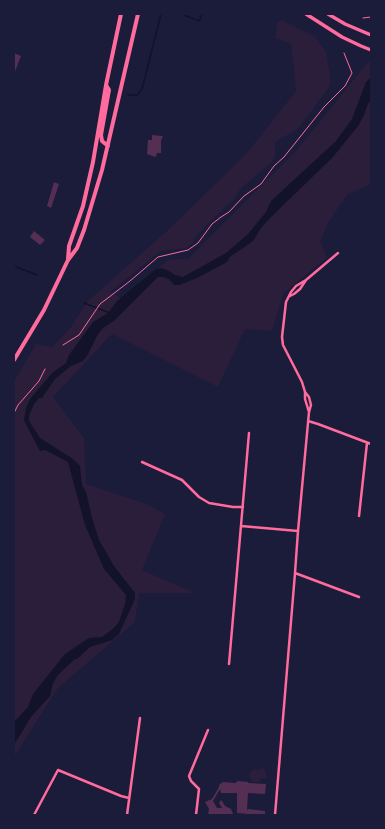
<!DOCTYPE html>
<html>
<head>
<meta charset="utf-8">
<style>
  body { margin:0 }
  #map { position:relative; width:385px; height:829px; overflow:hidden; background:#1b1b3a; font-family:"Archivo Narrow",sans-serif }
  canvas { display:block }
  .frame { position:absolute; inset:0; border:15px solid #1b1b3a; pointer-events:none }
</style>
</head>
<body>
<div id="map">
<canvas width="385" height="829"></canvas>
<div class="frame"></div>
</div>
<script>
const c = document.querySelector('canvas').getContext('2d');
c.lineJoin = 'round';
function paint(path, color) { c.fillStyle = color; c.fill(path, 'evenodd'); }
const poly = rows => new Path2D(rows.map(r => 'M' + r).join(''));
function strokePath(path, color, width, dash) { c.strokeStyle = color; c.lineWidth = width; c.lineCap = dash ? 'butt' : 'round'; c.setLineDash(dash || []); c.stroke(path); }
paint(poly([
  [282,20,315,37,326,52,331,81,328,89,298,129,275,142,275,157,271,163,241,188,233,201,227,205,195,237,193,243,186,248,161,251,110,292,121,298,168,260,189,258,296,151,368,62,371,63,371,184,348,194,329,221,320,241,327,257,283,294,272,331,245,329,218,387,112,334,53,397,84,438,86,484,147,504,165,514,142,570,195,593,139,593,135,622,58,688,14,757,14,381,36,344,52,347,71,327,88,301,170,228,246,154,296,91,291,44,275,38,277,23],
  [261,768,264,769,266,772,266,778,260,779,260,782,253,782,249,776,250,772,255,769,258,770]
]), '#2a1e3b');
paint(poly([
  [371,77,371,100,368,104,364,115,358,126,333,157,271,217,261,228,253,241,230,257,227,262,197,278,179,285,174,285,169,279,163,277,158,277,114,321,103,328,98,334,87,356,83,361,71,366,55,379,42,398,39,398,34,404,29,416,29,421,40,438,73,459,80,466,82,485,86,492,92,518,99,540,114,566,135,593,135,599,119,634,112,640,90,647,77,659,75,659,58,675,53,683,50,696,31,717,14,745,14,722,28,707,33,694,65,654,89,638,102,637,114,628,119,622,125,604,126,595,104,569,85,525,68,462,45,450,40,451,30,432,24,420,26,408,30,399,52,373,66,363,69,355,93,322,108,313,117,301,155,270,161,268,169,271,175,275,183,277,226,253,248,234,266,212,271,201,336,141,352,119,366,82]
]), '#12122b');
strokePath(poly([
  [182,14,199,21,202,14],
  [128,95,137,95,142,89,161,14],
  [14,266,37,275],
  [84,303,110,313]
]), '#12122b', 1.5);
paint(poly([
  [14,53,21,56,14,74],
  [152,135,162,136,163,137,161,140,161,153,157,153,156,156,155,157,147,154,148,140,152,140],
  [54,182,59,184,51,208,47,206],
  [34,231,45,240,40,245,30,237],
  [238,781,248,782,248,783,266,784,265,794,248,793,247,810,248,809,265,811,265,815,248,815,248,814,237,813,237,793,221,793,220,789,213,801,217,808,222,808,219,803,221,800,222,801,225,806,231,809,233,814,208,815,209,809,205,802,212,799,219,787,219,785,223,782,235,783]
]), '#542f53');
strokePath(poly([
  [363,18,371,17],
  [63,345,79,335,100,304,130,281,158,257,188,250,198,243,212,224,221,217,229,212,244,196,261,184,274,166,284,157,324,107,345,86,352,73,344,53],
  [14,420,14,413,18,405,39,381,45,369]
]), '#ff6b9d', 1);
strokePath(poly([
  [290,296,294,294,300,289,306,280],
  [305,392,305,399,309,412],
  [308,421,318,424,371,444],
  [142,462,182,480,199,497,209,503,233,507,243,507],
  [359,516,367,443],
  [241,526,298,531],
  [295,573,359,597],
  [229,664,249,433],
  [34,815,58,770,121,796,129,798],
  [127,815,140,718],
  [196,815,199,789,191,781,189,776,208,730],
  [275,815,295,573,298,531,309,412,311,405,309,397,305,392,302,382,283,345,282,337,286,302,291,292,296,286,306,280,338,253]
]), '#ff6b9d', 2.5);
strokePath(poly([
  [306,14,342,37,361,46,371,50],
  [328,14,345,24,371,35]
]), '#ff6b9d', 3.5);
strokePath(poly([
  [106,85,109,90,101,135,102,141,108,146],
  [68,259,69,246,83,206,93,162,106,85,121,14],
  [14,360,44,310,68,260,77,248,84,230,102,170,138,14]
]), '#ff6b9d', 4);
</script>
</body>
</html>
